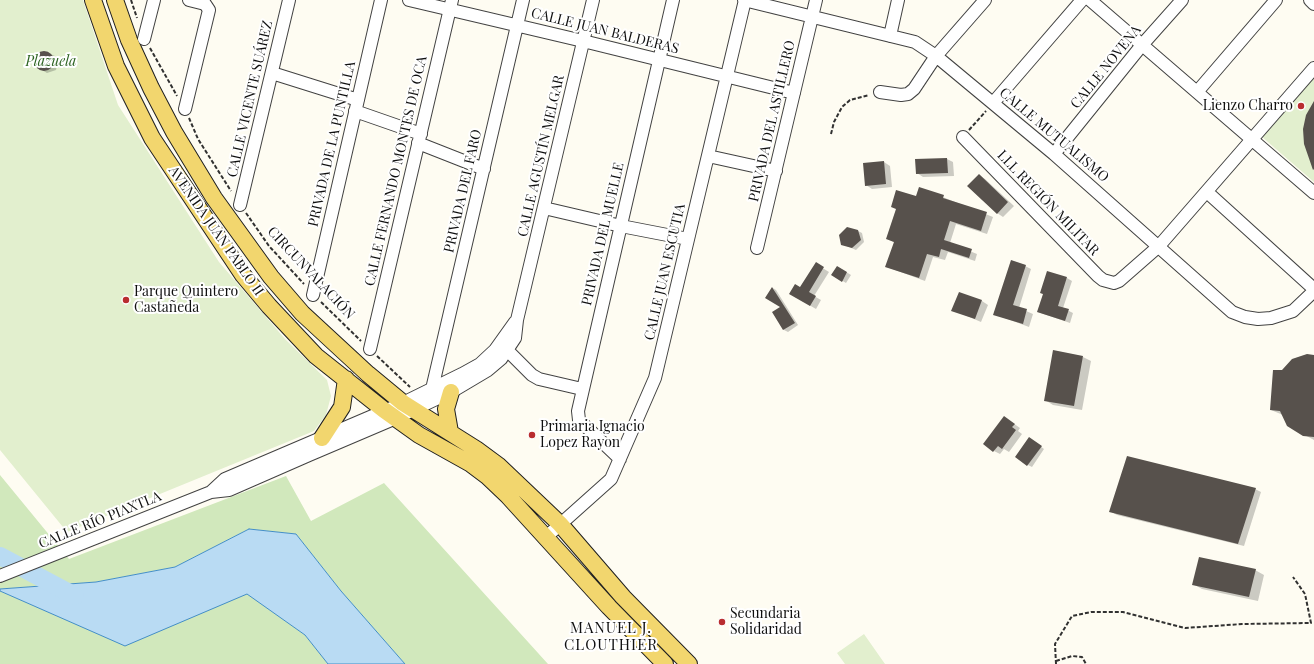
<!DOCTYPE html>
<html>
<head>
<meta charset="utf-8">
<style>
  body { margin:0 }
  canvas { display:block; background:#fefcf2 }
</style>
</head>
<body>
<canvas width="1314" height="664"></canvas>
<script>
const c = document.querySelector('canvas').getContext('2d');
c.lineJoin = 'round';
function paint(path, color) { c.fillStyle = color; c.fill(path, 'evenodd'); }
const poly = rows => new Path2D(rows.map(r => 'M' + r).join(''));
function strokePath(path, color, width, dash) { c.strokeStyle = color; c.lineWidth = width; c.lineCap = dash ? 'butt' : 'round'; c.setLineDash(dash || []); c.stroke(path); }
function write(font, color, halo, rows, align = 'center') {
  c.font = font + ' "Playfair Display",serif'; c.lineWidth = 4; c.setLineDash([]); c.textBaseline = 'middle'; c.strokeStyle = halo; c.fillStyle = color; for (const [text, x, y, turn = 0] of rows) {
    c.save(); c.translate(x, y); c.rotate((+turn || 0) * Math.PI / 180); c.textAlign = isNaN(turn) ? turn : align; if (halo) c.strokeText(text, 0, 0); c.fillText(text, 0, 0); c.restore();
  }
}
paint(poly([
  [0,475,69,559,286,476,311,521,384,483,548,664,405,664,341,591,296,534,249,529,175,567,96,582,0,589],
  [0,591,125,645,247,593,305,635,328,664,0,664]
]), '#d1e8bc');
paint(poly([
  [0,0,83,0,118,105,219,262,285,339,327,380,331,396,326,415,314,431,67,532,0,450],
  [1314,76,1314,182,1261,136],
  [864,634,885,664,845,664,837,653]
]), '#e2efce');
const water = poly([
  [249,529,296,534,341,591,405,664,328,664,305,635,247,594,125,646,0,591,0,589,96,582,175,567,249,529]
]);
paint(water, '#b9dbf3');
strokePath(water, '#438ec7', 1);
paint(poly([
  [45,52,55,56,58,61,56,70,47,73,37,67,35,62,39,53],
  [947,159,953,162,954,176,923,177,917,173],
  [884,162,890,166,892,187,872,189,866,185],
  [979,175,985,179,1014,206,1003,217,997,213],
  [920,188,993,217,987,234,956,224,950,243,977,254,975,261,948,252,945,260,933,257,925,281,887,267,895,243,888,239,917,198],
  [858,231,862,233,864,242,856,250,842,244],
  [816,264,829,272,814,296,821,300,816,309,790,294,801,288],
  [1025,266,1031,269,1019,308,1033,314,1029,327,994,314],
  [838,267,851,275,846,283,833,275],
  [1067,278,1072,281,1063,308,1073,313,1070,323,1038,312,1044,294,1041,293],
  [773,288,776,290,798,325,788,332,784,330,782,307],
  [982,301,988,305,981,322,953,310],
  [1314,356,1314,440,1288,426,1283,415,1271,410,1283,371],
  [1083,357,1091,361,1082,410,1053,405,1045,400],
  [1010,421,1020,428,1018,431,1022,434,1009,452,1004,449,1000,454,994,451],
  [1032,440,1044,449,1032,467,1028,465],
  [1255,489,1261,492,1244,546,1117,515,1110,511],
  [1255,570,1264,575,1258,601,1202,589,1193,584]
]), '#0003');
strokePath(poly([
  [0,556,75,596]
]), '#b9dbf3', 18);
paint(poly([
  '34 61a10 10 0 1 1 20 0a10 10 0 1 1-20 0Z',
  [1314,101,1314,169,1313,170,1304,144,1303,129,1306,115],
  [947,158,948,173,916,174,915,159],
  [884,161,886,184,865,186,863,163],
  [979,174,1008,202,997,214,967,186],
  [919,187,944,195,943,198,987,212,981,231,950,221,944,240,972,249,969,258,941,249,939,257,927,254,919,278,885,267,894,242,886,239,896,209,891,207,896,190,916,196],
  [847,227,858,230,861,240,852,248,841,245,839,235],
  [1011,260,1026,265,1013,305,1027,309,1023,324,993,315],
  [816,262,824,267,809,292,816,296,810,306,789,294,795,284,800,287],
  [837,266,847,272,842,282,831,275],
  [1047,271,1067,277,1058,306,1069,309,1065,321,1037,312,1043,294,1040,293],
  [772,287,795,323,783,330,772,312,780,307,765,298],
  [959,292,982,300,975,319,951,311],
  [1053,350,1083,356,1074,406,1044,401],
  [1307,354,1314,355,1314,437,1303,436,1287,426,1280,411,1270,410,1273,370,1282,370,1292,359],
  [1004,416,1015,424,1012,427,1016,430,1002,449,998,446,993,452,983,444],
  [1029,437,1042,446,1027,466,1015,457],
  [1127,456,1256,488,1238,544,1109,512],
  [1199,557,1256,569,1249,597,1192,585]
]), '#57514c');
const minor = poly([
  [409,0,583,41,794,93],
  [744,0,915,42,936,56,1054,154,1232,312,1245,317,1258,319,1271,318,1293,311,1314,291],
  [1090,0,1314,193],
  [1310,0,1314,4],
  [890,36,898,0],
  [144,39,154,0],
  [272,73,358,100],
  [880,92,901,95,908,94,914,89,936,56,985,0],
  [1197,92,1276,0],
  [993,103,1082,0],
  [185,109,209,10,205,4,189,0],
  [355,111,421,134],
  [963,137,1098,276,1103,280,1114,283,1119,281,1159,246,1314,68],
  [418,143,484,169],
  [1054,154,1142,45,1182,0],
  [708,156,776,171],
  [1207,192,1314,289],
  [240,205,289,0],
  [544,208,621,226,688,239],
  [757,248,816,0],
  [313,295,381,0],
  [370,349,452,0],
  [508,351,532,375,539,379,582,389],
  [432,389,523,0],
  [620,459,579,420,578,411,673,0],
  [211,492,225,479,403,403,462,374,480,364,495,350,515,322],
  [545,538,611,479,655,378,745,0],
  [0,576,211,492,229,490,309,455,396,418,451,392,488,370,501,359,515,338,517,320,593,0]
]);
const major = poly([
  [93,0,116,66,152,138,243,275,269,306,316,356,384,410,419,435,471,464,487,476,508,496,609,607,665,664],
  [115,0,129,40,151,88,174,132,214,198,271,277,302,313,368,374,403,403,476,449,499,466,560,524,623,597,689,664],
  [450,432,446,409,451,392],
  [322,438,342,407,346,379]
]);
strokePath(minor, '#424242', 14);
strokePath(major, '#202020', 18);
strokePath(poly([
  [131,0,137,18],
  [150,48,177,96],
  [189,118,198,139,231,191],
  [969,130,986,111],
  [831,134,834,122,842,107,850,100,869,95],
  [246,213,269,246,304,284],
  [321,302,361,341],
  [377,356,410,387],
  [1056,661,1072,656,1082,657,1086,664],
  [1056,664,1055,644,1072,616,1091,612,1123,612,1185,628,1242,624,1311,623,1305,594,1293,577]
]), '#313131', 2, [4, 2]);
strokePath(minor, '#fff', 12);
strokePath(major, '#f2d66e', 16);
for (const [x, y, r, color] of [
  [1301,106,4,"#b92d2f"],
  [126,300,4,"#b92d2f"],
  [532,435,4,"#b92d2f"],
  [722,622,4,"#b92d2f"]
]) { const dot = new Path2D(); dot.arc(x, y, r, 0, 2 * Math.PI); c.fillStyle = color; c.fill(dot); strokePath(dot, '#fff', 1.5); }
write('14px', '#0f0f0f', '#fff', [
  ["CALLE JUAN BALDERAS",605,31,14],
  ["CALLE NOVENA",1106,67,-51],
  ["CALLE VICENTE SUÁREZ",250,99,-77],
  ["PRIVADA DEL ASTILLERO",772,121,-77],
  ["CALLE MUTUALISMO",1054,135,40],
  ["PRIVADA DE LA PUNTILLA",332,144,-77],
  ["CALLE AGUSTÍN MELGAR",541,156,-77],
  ["CALLE FERNANDO MONTES DE OCA",396,171,-77],
  ["PRIVADA DEL FARO",463,191,-77],
  ["LLL REGIÓN MILITAR",1048,203,46],
  ["AVENIDA JUAN PABLO II",216,231,55],
  ["PRIVADA DEL MUELLE",603,234,-77],
  ["CALLE JUAN ESCUTIA",665,272,-77],
  ["CIRCUNVALACIÓN",311,273,47],
  ["CALLE RÍO PIAXTLA",100,520,-22]
]);
write('italic 14px', '#2d6422', '#fff', [
  ["Plazuela",51,62]
]);
write('14px', '#0f0f0f', '#fff', [
  ["Lienzo Charro",1293,106,"right"],
  ["Parque Quintero",134,292],
  ["Castañeda",134,308],
  ["Primaria Ignacio",540,427],
  ["Lopez Rayon",540,443],
  ["Secundaria",730,614],
  ["Solidaridad",730,630]
], 'left');
c.letterSpacing = '1px';
write('15px', '#0f0f0f', '#fff', [
  ["MANUEL J.",611,628],
  ["CLOUTHIER",611,645]
]);
c.letterSpacing = '0px';
</script>
</body>
</html>
